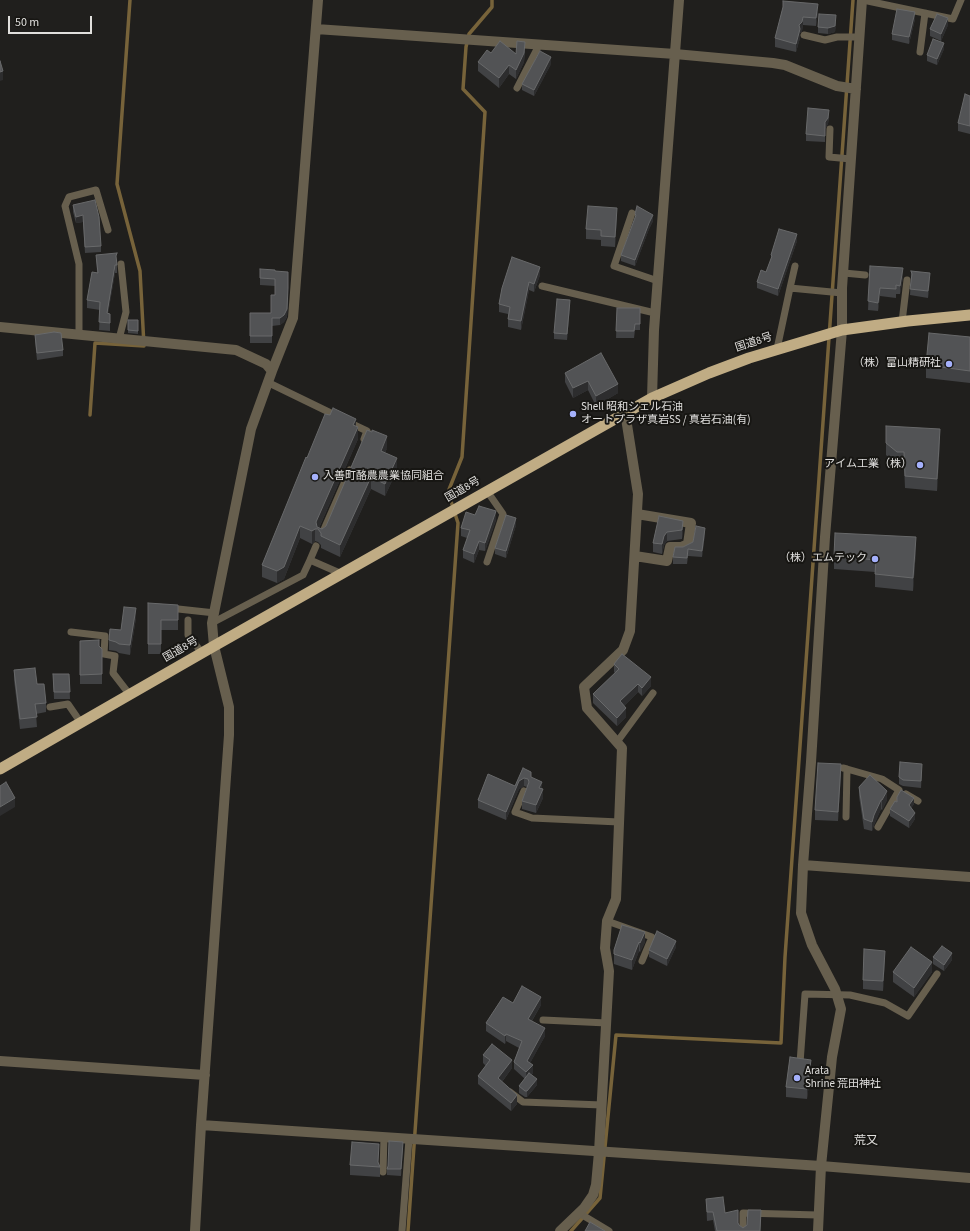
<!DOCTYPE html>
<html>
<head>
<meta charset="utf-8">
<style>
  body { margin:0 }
  #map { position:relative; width:970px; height:1231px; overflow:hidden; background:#201f1d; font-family:"Source Sans 3",sans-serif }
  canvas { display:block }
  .scale { position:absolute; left:8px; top:16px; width:84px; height:18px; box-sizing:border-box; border:2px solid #e0dfdd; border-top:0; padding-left:5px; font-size:12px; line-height:14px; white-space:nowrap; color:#e0dfdd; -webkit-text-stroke:3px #171613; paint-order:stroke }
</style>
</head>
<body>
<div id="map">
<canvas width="970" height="1231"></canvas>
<div class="scale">50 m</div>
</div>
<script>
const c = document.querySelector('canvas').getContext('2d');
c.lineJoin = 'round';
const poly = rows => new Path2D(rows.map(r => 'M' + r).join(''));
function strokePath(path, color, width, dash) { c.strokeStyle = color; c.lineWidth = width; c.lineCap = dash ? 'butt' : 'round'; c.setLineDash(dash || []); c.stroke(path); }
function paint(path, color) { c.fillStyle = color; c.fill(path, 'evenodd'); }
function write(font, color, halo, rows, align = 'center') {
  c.font = font + ' "Source Sans 3","Noto Sans JP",sans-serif'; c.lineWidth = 4; c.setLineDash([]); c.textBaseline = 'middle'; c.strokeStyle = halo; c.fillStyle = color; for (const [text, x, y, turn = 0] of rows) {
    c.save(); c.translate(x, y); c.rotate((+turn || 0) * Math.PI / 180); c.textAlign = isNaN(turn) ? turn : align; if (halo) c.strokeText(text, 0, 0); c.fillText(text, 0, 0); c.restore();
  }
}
strokePath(poly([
  [90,415,95,343,144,346,140,271,117,184,130,0],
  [408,1231,458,523,448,492,462,457,485,112,463,89,466,47,469,34,492,7,492,0],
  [571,1231,600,1198,616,1035,781,1043,785,957,853,0]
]), '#77633a', 3.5);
strokePath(poly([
  [863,0,953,19,961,0],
  [804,35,825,40,837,37,860,37],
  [920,52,925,13],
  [517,88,539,45],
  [830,129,829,157,851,159],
  [632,213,614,266,658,281],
  [795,266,790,288,842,293],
  [844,273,865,275],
  [542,286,655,313],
  [902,322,907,280],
  [79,335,79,264,65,206,69,197,96,190,108,230],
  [119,339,126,312,121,264],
  [777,349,790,288],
  [267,382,339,417],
  [348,422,367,431,364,439],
  [487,491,503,514,487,562],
  [322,534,350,470],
  [316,546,310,560,342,574],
  [169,608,215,613],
  [188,620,188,635,202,653],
  [212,623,303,575,310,560],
  [71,632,105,636,104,654,115,656,113,673,130,695],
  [50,707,68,704,81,723],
  [617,742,653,693],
  [843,768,847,769,846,817],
  [847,769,882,779,899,790,878,827],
  [524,791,515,812,532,818,619,822],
  [906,794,918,801],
  [607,921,652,937,642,961],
  [543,1020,607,1023],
  [800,1063,805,994,850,995,885,1003,908,1016,937,974],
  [510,1092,523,1102,602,1105],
  [383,1172,384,1137],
  [579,1213,609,1231],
  [402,1231,409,1139],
  [743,1231,743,1213,818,1215]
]), '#675f4e', 7);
strokePath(poly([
  [316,29,675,54,773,63,785,65,837,86,856,89],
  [0,327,236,350,266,364,272,371],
  [652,398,654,330,679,0],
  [635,556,667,561,670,547,681,547,688,544,691,523,637,514],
  [803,865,970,877],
  [0,1061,205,1075],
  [201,1125,821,1166,970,1178],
  [195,1231,201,1125,229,735,229,707,214,646,212,623,251,429,272,371,293,318,318,0],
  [560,1231,584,1208,593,1195,596,1185,599,1152,609,971,605,948,607,921,616,899,622,748,587,708,584,687,623,650,630,631,638,494,625,412],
  [818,1231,821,1166,832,1057,841,1009,835,989,812,945,801,913,803,865,811,762,825,537,842,330,842,288,862,0]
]), '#675f4e', 10);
strokePath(poly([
  [0,769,214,646,652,398,709,373,749,358,842,330,908,321,970,315]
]), '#c0ac84', 11);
paint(poly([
  [783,7,818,12,816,26,803,25,802,31,800,33,800,38,796,52,775,47,775,38],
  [915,19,909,44,892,40,892,34],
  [836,22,835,32,828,34,818,33,818,27],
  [948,25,941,41,930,36,930,29],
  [944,49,937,65,927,61,927,55],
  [525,51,524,62,516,79,509,74,499,88,478,71,478,62,491,53,516,54],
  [551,64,534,96,522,90,522,84],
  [970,96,970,134,958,131,958,123],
  [829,117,828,124,825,129,825,142,806,141,806,134],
  [73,205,101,246,101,252,85,253,83,222,76,223,73,212],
  [635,214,653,221,649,229,635,266,621,261,621,255,635,219],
  [617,217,615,247,601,246,601,240,586,239,586,229],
  [797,241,778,296,757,288,757,282,766,272,771,259,771,255],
  [96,255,117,261,117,273,115,273,108,313,110,322,110,331,99,330,100,310,87,308,87,300,97,272],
  [870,266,903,277,900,294,896,294,896,298,880,296,878,311,868,310],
  [275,271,288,296,287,317,284,322,280,325,272,326,272,343,250,343,250,313,271,313,275,295,275,286,260,285,260,278],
  [911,271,930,279,928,298,910,295,911,278],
  [540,275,534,292,529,290,521,330,508,327,508,314,499,312,499,304,502,288],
  [570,306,567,340,554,339,554,333],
  [617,308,640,308,640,330,635,330,634,338,616,338],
  [128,320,138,320,138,334,128,333],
  [35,335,63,350,63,356,37,360,35,342],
  [970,337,970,383,926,378,926,365],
  [565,373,618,384,618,393,596,406,588,390,573,398,565,382],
  [356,426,358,439,319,528,322,529,326,526,387,448,385,453,397,470,385,496,371,489,340,557,321,548,321,545,318,542,315,541,312,544,300,538,284,579,277,583,262,577,262,565,307,458],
  [886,426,940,442,937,491,905,488,904,465,897,465,886,455],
  [475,515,496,520,485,551,479,550,474,563,463,558,463,550,467,538,461,536,461,528],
  [659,516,683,530,682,539,667,541,664,545,662,554,653,552,653,543],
  [516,525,506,558,495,554,495,548],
  [705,534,702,557,688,556,687,564,673,564,673,557,683,547,693,542],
  [916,550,913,591,875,587,875,572,834,569,834,556],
  [148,603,178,605,178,630,161,630,161,654,148,654],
  [136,618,130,655,119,653,116,651,109,650,109,640],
  [80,641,99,646,102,649,102,684,80,684],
  [614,664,651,686,642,696,638,692,624,706,626,717,617,726,593,703,593,694,615,673,614,672],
  [14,670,37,684,46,703,46,712,36,714,37,727,20,729,14,680],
  [53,674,69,674,70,699,54,699],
  [523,768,542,789,543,798,536,813,522,809,522,801,527,787,524,786,519,789,506,820,478,808,478,800,515,786],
  [922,770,921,788,903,786,899,784,899,777],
  [841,774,838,821,815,820,815,810],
  [859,787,887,800,882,810,881,809,874,825,872,831,864,829,859,796],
  [897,802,914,804,911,808,915,819,909,828,890,816,890,809],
  [622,925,645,942,640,952,639,951,632,970,614,964,614,950],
  [676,947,667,966,649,957,649,950],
  [933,957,952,960,944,971,933,964],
  [885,960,883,991,863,989,863,980],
  [893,972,932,972,914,997,893,982],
  [513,1003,541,1005,532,1021,545,1036,530,1063,533,1073,531,1075,537,1085,527,1097,525,1097,519,1093,519,1086,525,1079,514,1069,514,1062,519,1048,506,1041,505,1044,486,1031,486,1023],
  [483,1055,512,1068,502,1082,517,1104,511,1111,478,1084,478,1076,486,1066,483,1063],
  [811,1069,807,1099,786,1097,786,1087],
  [403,1148,401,1176,387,1175,387,1169],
  [378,1163,380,1167,380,1177,350,1175,350,1165],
  [706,1199,738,1223,739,1225,743,1228,761,1219,760,1231,715,1231,713,1220,707,1221]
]), '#414244');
paint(poly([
  [818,4,818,12,816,26,816,18],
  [915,12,915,19,909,44,909,37],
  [836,15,835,32,828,34,828,28],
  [803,17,803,25,802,31,800,33,800,38,796,52,796,44,799,25],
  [948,18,948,25,941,41,941,34],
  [525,42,524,62,516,79,516,70],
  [944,43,944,49,937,65,937,59],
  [551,57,551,64,534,96,534,90],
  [509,65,509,74,499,88,499,78],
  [3,71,3,80,0,81,0,72],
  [829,110,828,124,825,129,825,142,825,122],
  [617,208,617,217,615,247,615,237],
  [83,215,83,222,76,223,76,217],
  [653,215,653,221,649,229,635,266,635,260,649,223],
  [797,234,797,241,778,296,778,289],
  [115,265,115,273,107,321,107,313],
  [540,267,540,275,534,292,534,284],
  [903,268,903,277,900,294,900,286],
  [930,273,930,279,928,298,928,291],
  [529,282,529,290,521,330,521,321],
  [288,288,287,317,284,322,280,325,280,318],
  [880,288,880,296,878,311,878,303],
  [570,300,570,306,567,340,567,334],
  [588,381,588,390,573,398,573,388],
  [618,384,618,393,596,406,596,396],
  [356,419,356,431,353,425],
  [358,427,358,439,318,530,316,529,316,522],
  [940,429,940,442,937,491,937,479],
  [387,436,387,448,381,463,381,451],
  [397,458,397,470,385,496,385,484],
  [371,477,371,489,340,557,340,545],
  [496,511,496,520,485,551,485,543],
  [516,518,516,525,506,558,506,551],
  [683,521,683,530,682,539,682,530],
  [300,526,300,538,284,579,277,583,277,571],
  [705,528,705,534,702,557,702,551],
  [315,529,315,541,312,544,312,531],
  [667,532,667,541,664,545,662,554,662,544,664,536],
  [916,537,916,550,913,591,913,578],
  [479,541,479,550,474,563,474,554],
  [136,608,136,618,130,655,130,645],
  [651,677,651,686,642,696,642,688],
  [638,684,638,692,620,710,620,701],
  [626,708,626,717,617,726,617,718],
  [841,764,841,774,838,821,838,812],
  [524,778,524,786,519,789,506,820,506,812,519,781],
  [542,782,542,790,539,788],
  [543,789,543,798,536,813,536,805],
  [887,791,887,800,882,810,882,800],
  [15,798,15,807,0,816,0,807],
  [914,798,914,804,909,812,909,805],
  [881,800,881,809,874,825,872,831,872,822,874,815],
  [915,813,915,819,909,828,909,821],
  [645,932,645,942,640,952,640,943],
  [676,941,676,947,667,966,667,959],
  [639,942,639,951,632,970,632,960],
  [885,951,885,960,883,991,883,981],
  [952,953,952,960,944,971,944,965],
  [932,962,932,972,914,997,914,988],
  [541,997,541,1005,528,1027,528,1019],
  [545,1028,545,1036,527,1069,527,1061],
  [506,1034,506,1041,505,1044,505,1036],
  [512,1060,512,1068,498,1087,498,1078],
  [811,1060,811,1069,807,1099,807,1089],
  [533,1065,533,1073,526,1080,526,1072],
  [537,1079,537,1085,527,1097,527,1091],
  [517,1095,517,1104,511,1111,511,1103],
  [403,1142,403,1148,401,1176,401,1169]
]), '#2d2d2e');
const building = poly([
  [783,1,818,4,816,18,803,17,802,22,799,25,800,29,796,44,775,38,783,7,783,1],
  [897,9,915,12,909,37,892,34,897,9],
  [819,14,836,15,835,26,828,28,818,27,819,14],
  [937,14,948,18,941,34,930,29,937,14],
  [933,39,944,43,937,59,927,55,933,39],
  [500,41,516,54,517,41,525,42,524,53,516,70,509,65,499,78,478,62,487,50,491,53,500,41],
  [540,51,551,57,534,90,522,84,540,51],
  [0,61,3,71,0,72,0,61],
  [965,94,970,96,970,126,958,123,965,94],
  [808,108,829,110,828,118,825,122,825,136,806,134,808,108],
  [95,200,99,217,101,246,85,247,83,215,76,217,73,205,95,200],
  [588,206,617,208,615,237,601,236,601,230,586,229,588,206],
  [637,206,653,215,649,223,635,260,621,255,636,215,635,214,637,206],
  [779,229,797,234,778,289,757,282,761,270,766,272,772,256,771,255,779,229],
  [117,253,116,256,117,265,115,265,107,313,110,314,110,323,99,322,100,302,87,300,92,272,98,273,96,255,117,253],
  [512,257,540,267,534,284,529,282,521,321,508,319,510,307,499,304,502,288,512,257],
  [870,266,903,268,900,286,896,285,896,289,880,288,878,303,868,301,870,266],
  [260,269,275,270,275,271,288,272,288,288,287,309,284,315,280,318,272,318,272,336,250,336,250,313,271,313,271,295,275,295,275,279,260,278,260,269],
  [911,271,930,273,928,291,910,289,912,274,911,271],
  [557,299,570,300,567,334,554,333,557,299],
  [617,308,640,308,640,324,635,324,634,331,616,331,617,308],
  [128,320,138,320,138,331,128,330,128,320],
  [54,332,61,333,63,350,37,353,35,335,54,332],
  [929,333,970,337,970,371,926,365,929,333],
  [601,353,618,384,596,396,588,381,573,388,565,373,601,353],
  [333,408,356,419,353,425,358,427,316,522,317,527,322,529,326,526,367,430,372,432,372,430,387,436,381,451,397,458,385,484,371,477,340,545,321,536,321,533,318,529,315,529,312,531,300,526,284,567,277,571,262,565,306,457,307,458,325,414,330,415,333,408],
  [886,426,940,429,937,479,905,476,904,452,897,452,886,443,886,426],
  [479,506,496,511,485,543,479,541,474,554,463,550,470,530,461,528,466,512,475,515,479,506],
  [506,515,516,518,506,551,495,548,506,515],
  [659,516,683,521,682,530,667,532,664,536,662,544,653,543,659,516],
  [696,526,705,528,702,551,688,549,687,558,673,557,675,547,683,547,693,542,696,526],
  [835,533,916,537,913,578,875,574,876,560,834,556,835,533],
  [148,603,178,605,178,620,161,620,161,644,148,644,148,603],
  [124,607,136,608,130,645,119,644,116,642,109,640,110,629,121,630,124,607],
  [99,640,99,646,102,649,102,674,80,675,80,641,99,640],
  [622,654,651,677,642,688,638,684,620,701,626,708,617,718,593,694,619,669,614,664,622,654],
  [35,668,37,684,44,684,46,703,35,704,37,717,20,719,14,670,35,668],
  [53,674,69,674,70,692,54,692,53,674],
  [900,762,922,764,921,781,903,780,899,777,900,762],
  [818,763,841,764,838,812,815,810,818,763],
  [523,768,531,772,531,777,542,782,539,788,543,789,536,805,522,801,529,782,528,779,524,778,519,781,506,812,478,800,488,774,515,786,523,768],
  [870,775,887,791,882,800,881,800,874,815,872,822,864,819,859,787,870,775],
  [6,782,15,798,0,807,0,786,6,782],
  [901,790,914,798,909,805,915,813,909,821,890,809,895,801,897,802,897,797,901,790],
  [622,925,645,932,640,943,639,942,632,960,614,954,614,950,622,925],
  [657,931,676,941,667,959,649,950,657,931],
  [942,946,952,953,944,965,933,957,942,946],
  [911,947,932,962,914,988,893,972,911,947],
  [864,949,885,951,883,981,863,980,864,949],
  [522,986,541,997,528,1019,545,1028,527,1061,533,1065,526,1072,514,1062,522,1041,506,1034,505,1036,486,1023,503,997,513,1003,522,986],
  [492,1044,512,1060,498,1078,517,1095,511,1103,478,1076,490,1060,483,1055,492,1044],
  [790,1057,811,1060,807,1089,786,1087,790,1057],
  [529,1073,537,1079,527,1091,525,1091,519,1086,529,1073],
  [389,1141,403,1142,401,1169,387,1169,388,1166,389,1141],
  [352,1142,379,1144,378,1162,380,1167,350,1165,352,1142],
  [723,1197,725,1213,738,1210,738,1223,739,1225,743,1228,747,1225,748,1210,761,1210,760,1231,717,1231,713,1212,707,1212,706,1199,723,1197],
  [590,1222,605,1231,585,1231,590,1222]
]);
paint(building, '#525355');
strokePath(building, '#68696a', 1);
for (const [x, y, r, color] of [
  [949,364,4,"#a5b1fc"],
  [573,414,4,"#a5b1fc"],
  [920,465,4,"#a5b1fc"],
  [315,477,4,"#a5b1fc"],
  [875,559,4,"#a5b1fc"],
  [797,1078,4,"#a5b1fc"]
]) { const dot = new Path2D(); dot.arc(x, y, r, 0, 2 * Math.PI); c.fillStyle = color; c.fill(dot); strokePath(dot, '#171613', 1.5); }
write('11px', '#e0dfdd', '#171613', [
  ["国道8号",754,343,-18],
  ["国道8号",463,490,-30],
  ["国道8号",181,650,-30]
]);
write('11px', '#e0dfdd', '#171613', [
  ["（株）富山精研社",941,364],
  ["Shell 昭和シェル石油",581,408,"left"],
  ["オートプラザ真岩SS / 真岩石油(有)",581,421,"left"],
  ["アイム工業（株）",912,465],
  ["入善町酪農農業協同組合",323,477,"left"],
  ["（株）エムテック",867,559],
  ["Arata",805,1072,"left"],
  ["Shrine 荒田神社",805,1085,"left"]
], 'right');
write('12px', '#e0dfdd', '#171613', [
  ["荒又",866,1141]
]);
</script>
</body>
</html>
